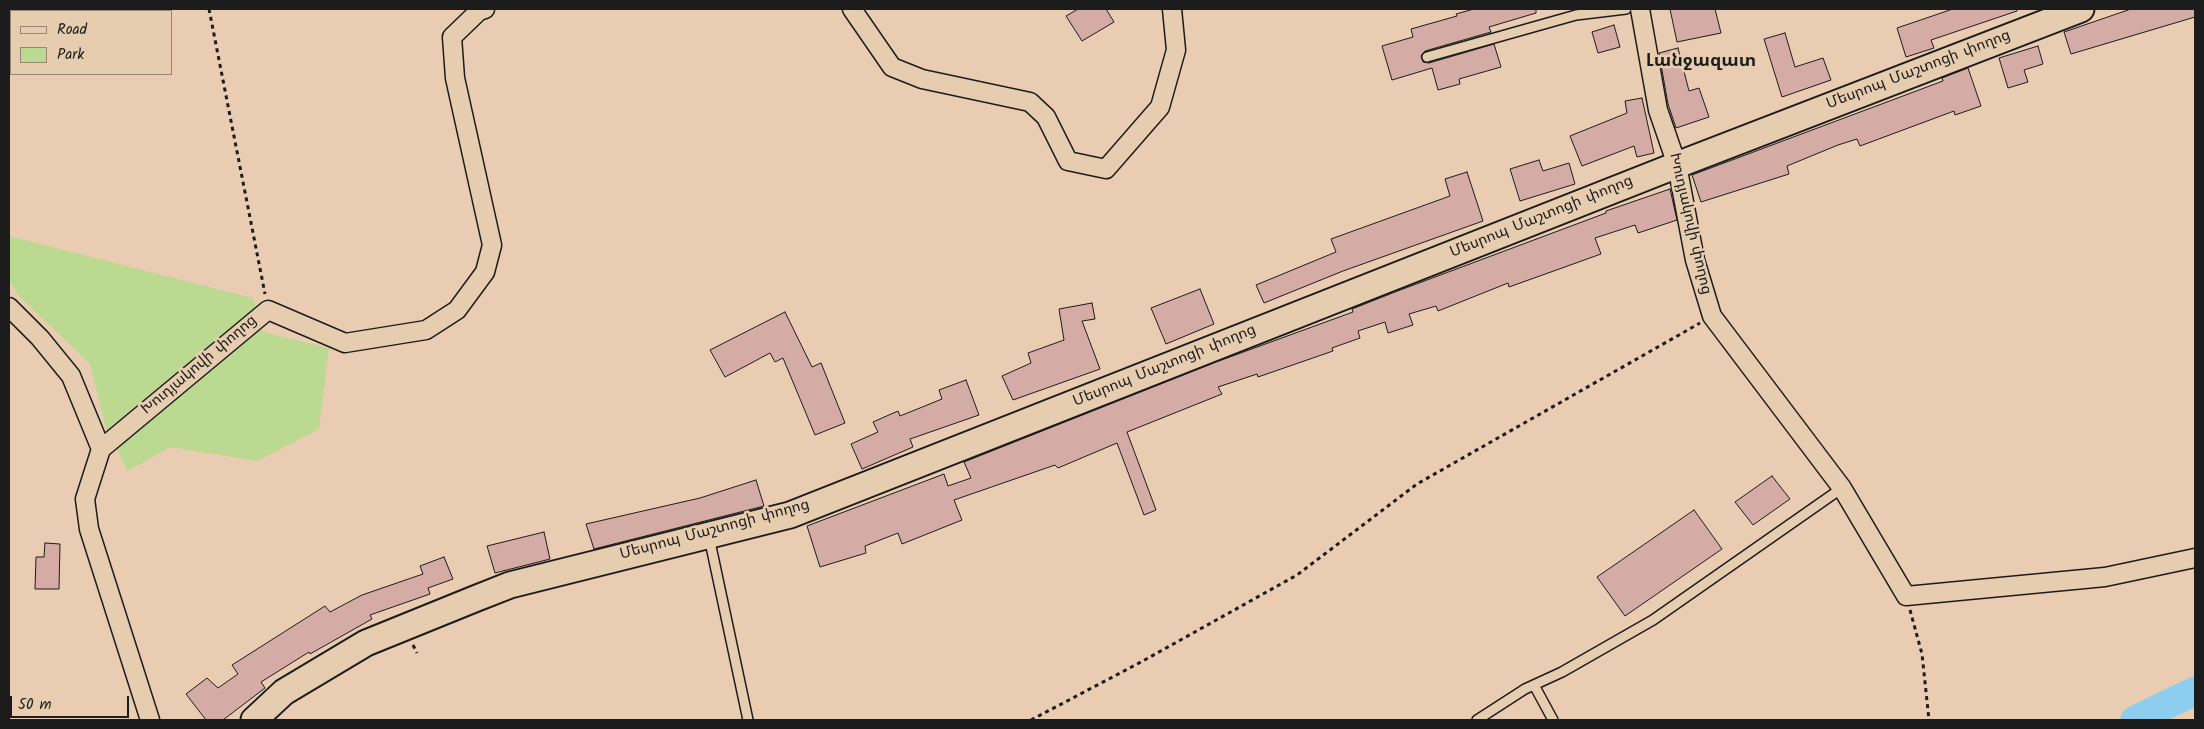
<!DOCTYPE html>
<html>
<head>
<meta charset="utf-8">
<style>
  body { margin:0 }
  #map { position:relative; width:2204px; height:729px; overflow:hidden; background:#eaccb2; font-family:Kalam,sans-serif }
  canvas { display:block }
  .frame { position:absolute; inset:0; border:10px solid #1c1c1c; pointer-events:none }
  .legend { position:absolute; left:10px; top:10px; width:162px; height:65px; box-sizing:border-box; background:#e7cdaf; border:1px solid #968674; margin:0; padding:6px 9px; list-style:none; font-size:15px; color:#1c1c1c }
  .legend li { display:flex; align-items:center; gap:10px; height:25px }
  .legend b { width:25px; border:1px solid #968674 }
  .scale { position:absolute; left:10px; top:696px; width:119px; height:22px; box-sizing:border-box; border:2px solid #1c1c1c; border-top:0; padding-left:6px; font-size:15px; line-height:18px; white-space:nowrap; color:#1c1c1c; -webkit-text-stroke:4px #e7cdaf; paint-order:stroke }
</style>
</head>
<body>
<div id="map">
<canvas width="2204" height="729"></canvas>
<div class="frame"></div>
<ul class="legend">
<li><b style="height:6px;background:#e7cdaf"></b>Road</li>
<li><b style="height:14px;background:#bcd991"></b>Park</li>
</ul>
<div class="scale">50 m</div>
</div>
<script>
const c = document.querySelector('canvas').getContext('2d');
c.lineJoin = 'round';
function paint(path, color) { c.fillStyle = color; c.fill(path, 'evenodd'); }
const poly = rows => new Path2D(rows.map(r => 'M' + r).join(''));
function strokePath(path, color, width, dash) { c.strokeStyle = color; c.lineWidth = width; c.lineCap = dash ? 'butt' : 'round'; c.setLineDash(dash || []); c.stroke(path); }
function write(font, color, halo, rows, align = 'center') {
  c.font = font + ' Kalam,"Noto Sans Armenian",sans-serif'; c.lineWidth = 5; c.setLineDash([]); c.textBaseline = 'middle'; c.strokeStyle = halo; c.fillStyle = color; for (const [text, x, y, turn = 0] of rows) {
    c.save(); c.translate(x, y); c.rotate((+turn || 0) * Math.PI / 180); c.textAlign = isNaN(turn) ? turn : align; if (halo) c.strokeText(text, 0, 0); c.fillText(text, 0, 0); c.restore();
  }
}
paint(poly([
  [9,236,253,298,263,332,329,348,319,429,257,461,170,447,128,471,107,431,90,364,19,296,9,280]
]), '#bcd991');
strokePath(poly([
  [2135,720,2195,691]
]), '#8dceee', 29);
const building = poly([
  [1078,9,1106,9,1114,22,1082,41,1066,16,1078,9],
  [1474,9,1536,9,1536,13,1489,27,1491,32,1425,51,1421,56,1423,62,1429,63,1494,44,1501,67,1459,79,1460,84,1438,90,1432,68,1392,80,1382,46,1413,37,1411,29,1457,16,1456,14,1474,9],
  [1670,9,1715,9,1721,33,1677,42,1670,9],
  [1953,9,2017,9,2017,11,1931,40,1934,48,1906,57,1897,28,1953,9],
  [2131,9,2195,9,2195,17,2071,54,2064,32,2131,9],
  [1614,25,1620,47,1598,53,1592,32,1614,25],
  [1785,33,1795,67,1823,58,1831,80,1782,97,1764,39,1785,33],
  [2038,46,2043,64,2024,70,2028,82,2008,88,1999,58,2038,46],
  [1678,48,1689,91,1699,88,1709,117,1676,128,1668,104,1659,53,1678,48],
  [1968,68,1981,106,1955,115,1954,111,1860,146,1857,139,1838,145,1787,166,1789,174,1701,202,1692,175,1943,81,1942,78,1968,68],
  [1642,98,1654,153,1637,157,1634,146,1582,166,1570,136,1627,113,1625,101,1642,98],
  [1539,160,1543,171,1569,163,1575,184,1520,201,1510,169,1539,160],
  [1467,172,1483,221,1343,271,1264,303,1256,285,1336,252,1331,239,1450,196,1445,179,1467,172],
  [1670,189,1677,220,1638,233,1635,225,1595,238,1601,254,1509,287,1508,283,1438,311,1436,306,1409,314,1413,325,1388,333,1385,322,1358,331,1360,338,1332,348,1333,351,1258,377,1257,374,1218,387,1222,394,1127,432,1156,510,1144,515,1117,443,1058,468,1055,465,954,500,962,520,902,544,898,533,865,546,866,553,820,567,807,526,944,474,948,486,971,478,964,462,1216,362,1353,312,1352,309,1395,292,1606,213,1606,211,1670,189],
  [1200,289,1214,324,1166,344,1151,308,1200,289],
  [1092,303,1095,319,1082,321,1100,369,1013,400,1002,376,1031,363,1028,353,1064,340,1059,309,1092,303],
  [785,312,812,367,821,363,845,423,815,435,783,358,775,362,770,353,725,377,710,350,785,312],
  [966,380,979,415,910,439,913,447,862,469,851,444,878,432,873,422,898,411,900,416,942,399,939,390,966,380],
  [1772,476,1790,499,1753,525,1735,502,1772,476],
  [756,480,764,506,594,549,586,524,700,498,756,480],
  [1694,510,1722,549,1625,616,1597,577,1694,510],
  [544,532,550,559,495,573,487,546,544,532],
  [45,543,60,544,59,589,35,589,36,557,44,557,45,543],
  [444,557,453,579,428,588,430,594,370,615,372,619,310,654,309,652,261,682,265,688,223,720,206,720,186,694,207,678,218,688,238,674,232,665,325,606,330,612,362,595,423,574,420,566,444,557]
]);
paint(building, '#d4aca5');
strokePath(building, '#1c1c1c', 1);
const lane = poly([
  [1427,57,1576,15,1626,9],
  [709,537,748,720],
  [1534,685,1553,720],
  [1477,720,1525,689,1562,672,1653,620,1842,488]
]);
const street = poly([
  [852,9,892,67,922,79,1030,102,1046,117,1068,161,1106,169,1160,107,1176,50,1172,9],
  [1640,9,1658,110,1677,165,1695,260,1712,316,1842,488,1906,596,2105,577,2195,558],
  [9,307,40,338,71,376,101,449],
  [150,720,89,529,85,499,101,449,268,310,345,343,426,330,457,310,485,272,492,245,455,78,452,37,479,11,485,9]
]);
const secondary = poly([
  [254,720,284,692,366,643,477,598,510,585,790,515,1677,165,2081,9]
]);
strokePath(lane, '#1c1c1c', 12);
strokePath(street, '#1c1c1c', 21);
strokePath(secondary, '#1c1c1c', 29);
strokePath(poly([
  [209,9,265,294],
  [1910,610,1922,654,1929,720],
  [413,645,417,653],
  [1031,720,1141,662,1297,575,1417,484,1700,323]
]), '#1c1c1c', 3, [4, 4]);
strokePath(lane, '#e7cdaf', 9);
strokePath(street, '#e7cdaf', 18);
strokePath(secondary, '#e7cdaf', 25);
write('15px', '#1c1c1c', '#e7cdaf', [
  ["Մեսրոպ Մաշտոցի փողոց",1919,71,-21],
  ["Մեսրոպ Մաշտոցի փողոց",1542,218,-22],
  ["Խուդյակովի փողոց",1689,224,77],
  ["Խուդյակովի փողոց",200,366,-40],
  ["Մեսրոպ Մաշտոցի փողոց",1165,367,-22],
  ["Մեսրոպ Մաշտոցի փողոց",715,531,-15]
]);
write('bold 18px', '#1c1c1c', '#e7cdaf', [
  ["Լանջազատ",1701,63]
]);
</script>
</body>
</html>
